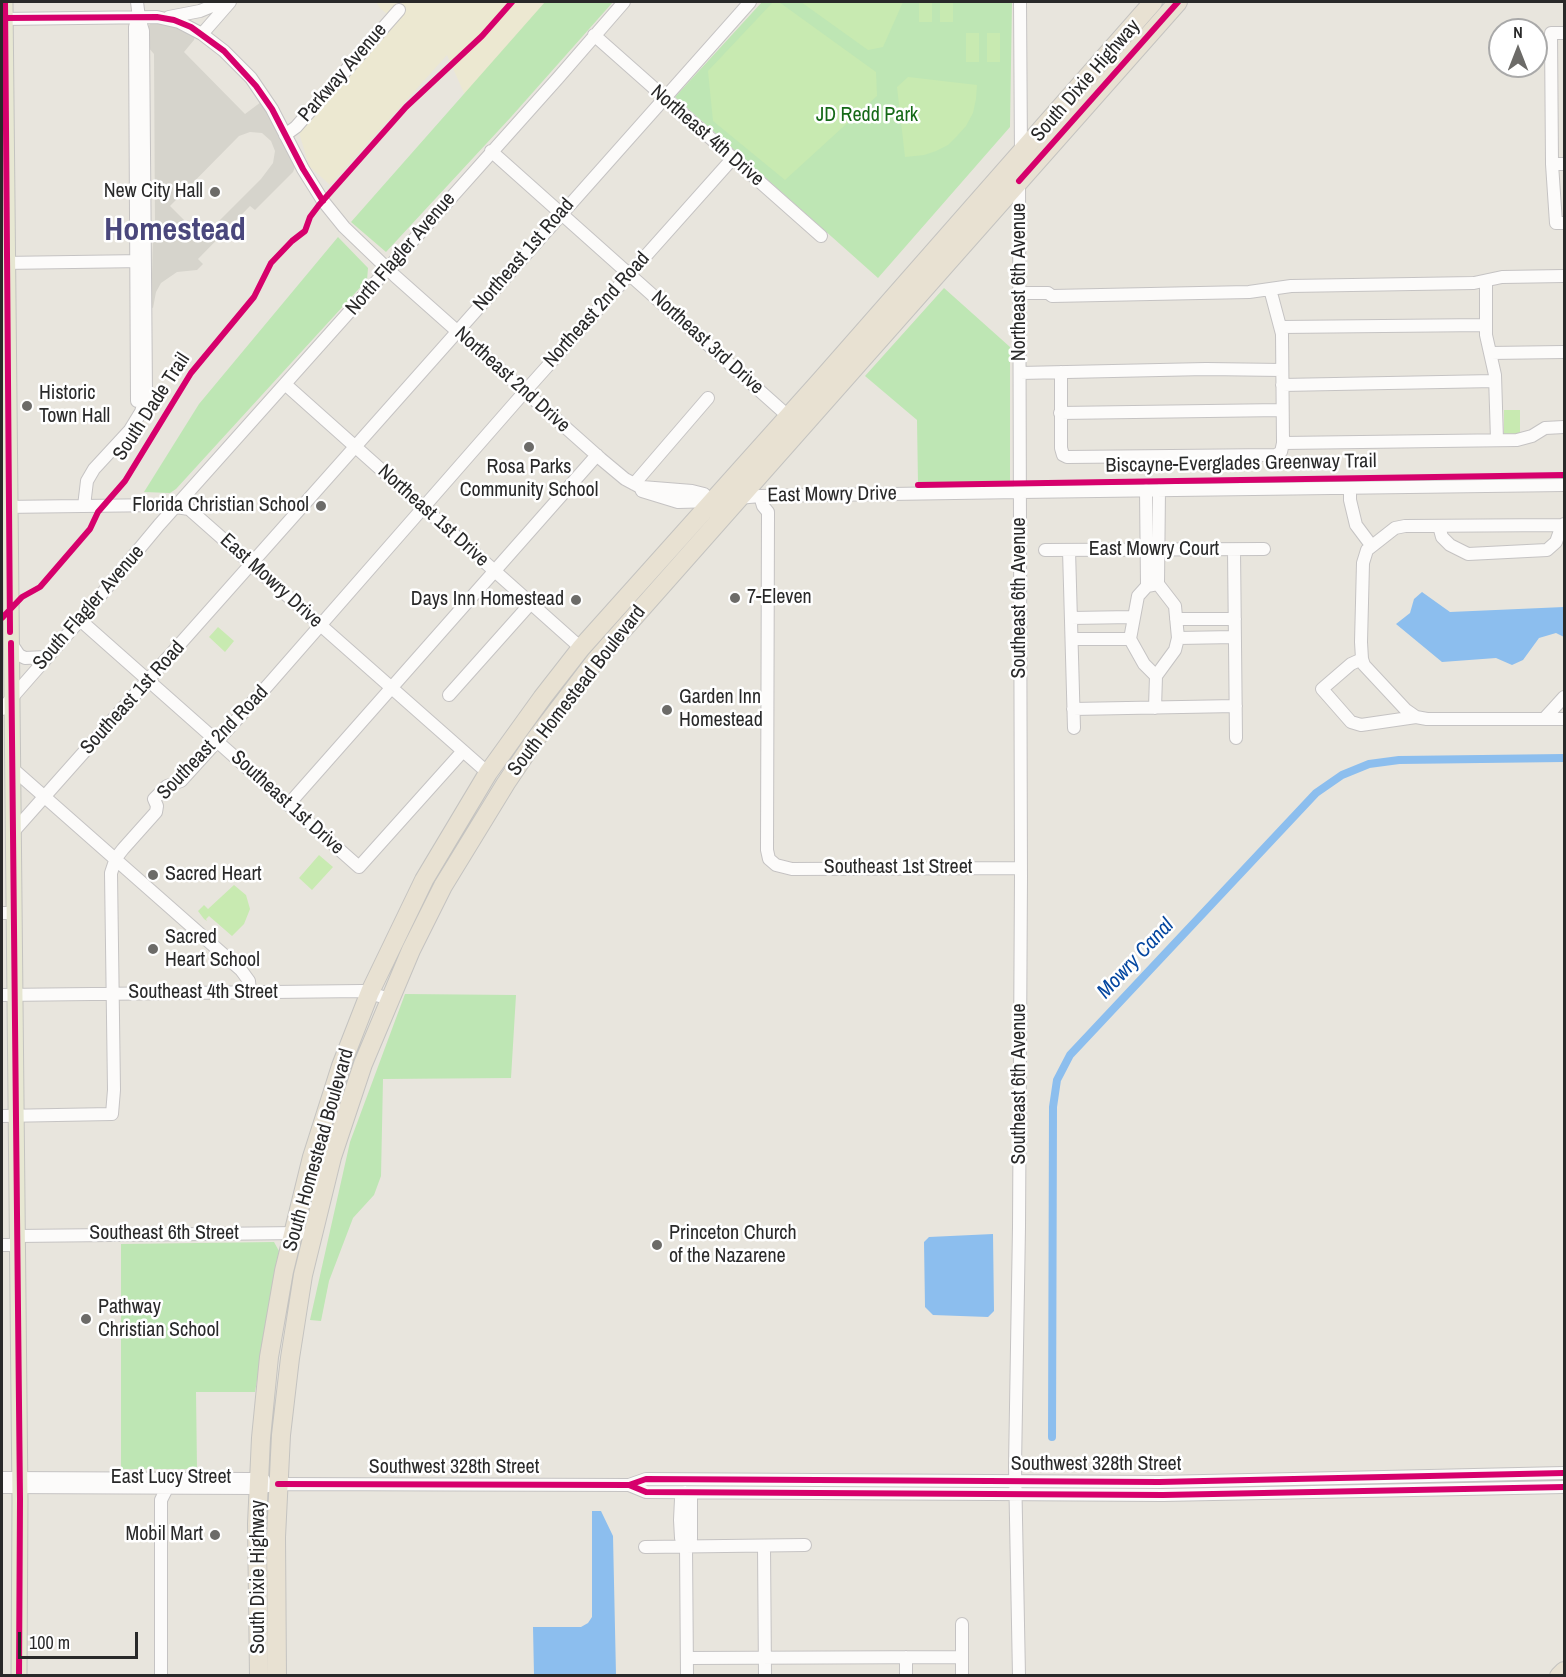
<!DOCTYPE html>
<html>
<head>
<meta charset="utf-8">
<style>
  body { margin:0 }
  #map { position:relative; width:1566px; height:1677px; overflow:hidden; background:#e8e5dd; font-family:"Archivo Narrow",sans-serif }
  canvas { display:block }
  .frame { position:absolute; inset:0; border:3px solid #292929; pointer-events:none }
  .north { position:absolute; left:1488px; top:18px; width:60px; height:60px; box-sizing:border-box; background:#fff; border:2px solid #a9a9a9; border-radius:50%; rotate:0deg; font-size:16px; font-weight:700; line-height:24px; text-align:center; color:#292929 }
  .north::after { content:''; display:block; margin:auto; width:21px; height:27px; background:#6c6b68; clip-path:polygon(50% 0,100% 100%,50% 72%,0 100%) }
  .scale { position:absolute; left:18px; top:1632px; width:120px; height:27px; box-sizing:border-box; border:3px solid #292929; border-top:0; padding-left:8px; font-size:18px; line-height:21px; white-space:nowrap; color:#292929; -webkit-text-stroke:4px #fff; paint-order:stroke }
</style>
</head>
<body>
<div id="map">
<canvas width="1566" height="1677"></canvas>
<div class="frame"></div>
<div class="north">N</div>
<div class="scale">100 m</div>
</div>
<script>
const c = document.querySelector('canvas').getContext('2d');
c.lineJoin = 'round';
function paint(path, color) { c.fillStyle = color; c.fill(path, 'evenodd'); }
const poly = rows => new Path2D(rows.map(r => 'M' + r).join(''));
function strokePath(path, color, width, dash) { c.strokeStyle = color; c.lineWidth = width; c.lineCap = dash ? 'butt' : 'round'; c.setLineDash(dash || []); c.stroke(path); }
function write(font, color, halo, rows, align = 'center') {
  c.font = font + ' "Archivo Narrow",sans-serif'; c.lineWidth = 5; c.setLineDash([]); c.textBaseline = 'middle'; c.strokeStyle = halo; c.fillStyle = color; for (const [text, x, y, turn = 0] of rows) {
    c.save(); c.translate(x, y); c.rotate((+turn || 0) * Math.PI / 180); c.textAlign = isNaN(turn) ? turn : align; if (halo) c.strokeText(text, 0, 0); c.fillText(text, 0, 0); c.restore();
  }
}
paint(poly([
  [376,2,612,2,501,127,464,93,447,55,330,185,309,166,298,129,394,20,380,8]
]), '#ece8d1');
paint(poly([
  [545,2,613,2,511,117,386,252,351,222],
  [762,2,1012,2,1010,127,878,278,675,97],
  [338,237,368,268,367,280,176,489,170,493,144,492,199,404],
  [944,288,1010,347,1010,483,918,484,917,420,865,376],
  [405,994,516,995,511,1078,383,1079,381,1176,374,1195,353,1218,329,1281,321,1321,310,1320,350,1142],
  [274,1242,279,1251,255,1392,196,1392,197,1469,121,1469,121,1244],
  [1564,1478,1564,1482,1173,1490,1173,1487]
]), '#bee6b4');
paint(poly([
  [773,2,779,2,876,72,877,96,785,180,713,121,708,71],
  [801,2,903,2,883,47,868,50],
  [919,2,932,2,932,22,919,22],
  [940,2,953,2,953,22,940,22],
  [966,33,979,33,979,62,966,62],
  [987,33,1000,33,1000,62,987,62],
  [908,77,977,85,976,99,973,113,966,126,957,136,948,145,936,151,924,155,905,157,897,87],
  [1504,410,1520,410,1520,434,1504,434],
  [218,627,234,641,225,652,209,637],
  [319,855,333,867,312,890,299,878],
  [234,885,246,895,250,909,244,924,232,936,209,916,206,919,207,921,204,919,198,911,204,905,208,909]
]), '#c8eab1');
paint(poly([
  [156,22,174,25,195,36,194,40,184,52,245,114,261,102,269,113,295,167,293,172,255,210,250,206,198,259,203,264,197,270,177,272,161,283,156,292,153,308,150,307,149,279,152,275,153,237,148,236,148,231,155,224,154,54,147,46,147,29,150,24],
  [250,132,262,133,271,141,275,151,273,163,261,179,202,238,170,206,239,136]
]), '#d6d4cc');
paint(poly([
  [1422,592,1450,612,1564,607,1564,637,1556,633,1539,638,1523,660,1512,665,1496,658,1442,662,1396,624,1410,613,1414,599],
  [993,1234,994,1311,988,1317,933,1315,925,1307,924,1242,929,1237],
  [592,1511,601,1511,613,1536,616,1675,534,1675,533,1627,581,1627,588,1623,592,1617]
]), '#8cbeee');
strokePath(poly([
  [1052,1437,1053,1107,1057,1080,1070,1055,1316,793,1342,775,1369,764,1399,760,1564,758]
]), '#8cbeee', 8);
const minor = poly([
  [1020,2,1021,154],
  [169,17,200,11,222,2],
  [2,19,157,17,179,22,202,34,224,51,251,78,272,109,303,169,323,201,344,227,395,276,601,459,625,479,640,487,642,491,678,502,715,501],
  [1564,33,1551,33,1552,164,1556,223,1564,223],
  [202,34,230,2],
  [594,35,821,236],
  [285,135,296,127,399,10],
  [491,151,788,416],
  [1552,164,1564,164],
  [2,263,144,261],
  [1486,281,1486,335,1495,375,1497,440],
  [1020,293,1048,293,1052,296,1249,292,1291,286,1474,283,1502,277,1564,276],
  [1281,327,1486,325],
  [1490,353,1564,352],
  [1061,372,1061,448,1063,455,1067,457,1276,455,1281,452,1283,443,1282,334,1270,289],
  [1020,373,1206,369,1282,370],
  [285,384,581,648],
  [1282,385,1495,381],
  [137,401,135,27,139,18],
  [1060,413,1282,410],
  [1283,443,1517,440,1532,436,1545,428,1564,427],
  [634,484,708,398],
  [642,487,692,491,704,494,712,502],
  [1350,488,1350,500,1356,525,1371,545],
  [1146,490,1147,586],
  [760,496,763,506,768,512,767,850,769,859,776,865,792,869,1021,868],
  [738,498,760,496,1020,492,1564,485],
  [84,506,87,481,94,469,130,430,141,412,146,394,143,31,139,18,137,2],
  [2,507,163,505,189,509,488,773],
  [1564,524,1562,525,1405,526,1395,528,1367,550,1363,563,1361,642,1362,659,1364,665,1406,710,1416,717,1427,719,1564,719],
  [1439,526,1442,537,1450,545,1468,554,1547,550,1556,542,1562,525],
  [1045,550,1264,549],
  [1069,550,1074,728],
  [1234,550,1236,738],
  [1158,584,1159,490],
  [1071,618,1133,617],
  [1176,619,1235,619],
  [80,620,359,867,463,751],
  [1178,638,1235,637],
  [1072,639,1130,639],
  [11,643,19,655,25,658,46,657],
  [1362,659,1351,664,1322,689,1351,722,1361,725,1416,717],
  [449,695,531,603],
  [1155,708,1156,676,1175,650,1178,638,1175,606,1158,584,1147,586,1138,596,1130,639,1144,664,1156,676],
  [2,709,80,620,159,525,558,78,624,2],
  [1073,709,1236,706],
  [1544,719,1564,697],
  [13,769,241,970,249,981,250,993],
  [288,805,597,455],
  [13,832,750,2],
  [2,913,14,913],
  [2,995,362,991,390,999],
  [2,1116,112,1114,114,1090,111,873,116,858,123,849,156,812,157,806,154,799,167,786,181,781,269,684,520,397,733,158],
  [16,1236,300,1233],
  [2,1245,17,1245],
  [2,1478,250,1479,264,1480],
  [629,1485,646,1492,1163,1495,1564,1487],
  [2,1487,259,1488,278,1484,629,1485,646,1479,1159,1482,1564,1473],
  [686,1546,691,1539,691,1499,685,1492,681,1499,680,1520,681,1538,686,1546,687,1676],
  [764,1546,765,1676],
  [645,1547,805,1545],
  [962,1624,962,1676],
  [906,1657,906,1676],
  [687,1658,962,1657],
  [161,1676,161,1500,167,1488],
  [1019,1676,1015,1467,1019,1227,1021,875,1019,180]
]);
const major = poly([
  [5,2,20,1499,19,1676]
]);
const highway = poly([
  [259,1676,257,1524,261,1438,269,1357,284,1271,312,1157,341,1066,370,992,424,880,488,773,542,698,581,648,821,380,1153,2],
  [277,1676,276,1537,281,1435,290,1358,303,1275,332,1157,363,1064,411,950,443,886,506,783,535,740,596,660,1178,2],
  [1559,1676,1564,1671]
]);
strokePath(minor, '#c5c3c3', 14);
strokePath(major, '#c4c3c0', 17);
strokePath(highway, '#c4c3c0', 20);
strokePath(minor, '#fcfbfa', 12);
strokePath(major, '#e7e7d2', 15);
strokePath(highway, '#e8e1d2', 18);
strokePath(poly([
  [5,2,10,632],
  [5,18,157,17,174,20,191,27,224,51,256,86,272,109,303,169,323,201],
  [1019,181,1178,2],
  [918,485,1564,475],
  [2,618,22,597,40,587,90,529,98,512,125,481,191,373,254,297,271,263,292,241,305,231,310,217,319,205,406,107,482,36,512,2],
  [11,643,20,1499,19,1676],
  [278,1484,629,1485,646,1479,1159,1482,1564,1473],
  [629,1485,646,1492,1163,1495,1564,1487]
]), '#d6006c', 6);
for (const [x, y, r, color] of [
  [215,192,6,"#6c6b68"],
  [27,406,6,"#6c6b68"],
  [529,447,6,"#6c6b68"],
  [321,506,6,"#6c6b68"],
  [735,598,6,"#6c6b68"],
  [576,600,6,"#6c6b68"],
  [667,710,6,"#6c6b68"],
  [153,875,6,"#6c6b68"],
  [153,949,6,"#6c6b68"],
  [657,1245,6,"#6c6b68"],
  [86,1319,6,"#6c6b68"],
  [215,1535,6,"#6c6b68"]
]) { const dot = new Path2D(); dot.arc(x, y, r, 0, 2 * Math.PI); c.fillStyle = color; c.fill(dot); strokePath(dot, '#fff', 2); }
write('20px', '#292929', '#fff', [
  ["Parkway Avenue",343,73,-49],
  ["South Dixie Highway",1086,81,-49],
  ["Northeast 4th Drive",707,136,41],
  ["North Flagler Avenue",401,254,-49],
  ["Northeast 1st Road",524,255,-49],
  ["Northeast 6th Avenue",1020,282,-90],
  ["Northeast 2nd Road",597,310,-48],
  ["Northeast 3rd Drive",707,343,42],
  ["Northeast 2nd Drive",512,380,42],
  ["South Dade Trail",152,407,-57],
  ["Biscayne-Everglades Greenway Trail",1241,464,-1],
  ["East Mowry Drive",832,495,-1],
  ["Northeast 1st Drive",433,516,42],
  ["East Mowry Court",1154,550],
  ["East Mowry Drive",271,581,42],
  ["Southeast 6th Avenue",1020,598,-90],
  ["South Flagler Avenue",89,608,-49],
  ["South Homestead Boulevard",577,691,-52],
  ["Southeast 1st Road",133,698,-48],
  ["Southeast 2nd Road",213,743,-46],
  ["Southeast 1st Drive",287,803,42],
  ["Southeast 1st Street",898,868],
  ["Southeast 4th Street",203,993],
  ["Southeast 6th Avenue",1020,1084,-90],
  ["South Homestead Boulevard",319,1150,-74],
  ["Southeast 6th Street",164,1234],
  ["Southwest 328th Street",1096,1465],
  ["Southwest 328th Street",454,1468],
  ["East Lucy Street",171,1478],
  ["South Dixie Highway",259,1577,-90]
]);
write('20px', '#156917', '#fff', [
  ["JD Redd Park",867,116]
]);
write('20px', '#292929', '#fff', [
  ["New City Hall",203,192,"right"],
  ["Historic",39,394],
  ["Town Hall",39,417],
  ["Rosa Parks",529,468,"center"],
  ["Community School",529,491,"center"],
  ["Florida Christian School",309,506,"right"],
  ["7-Eleven",747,598],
  ["Days Inn Homestead",564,600,"right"],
  ["Garden Inn",679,698],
  ["Homestead",679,721],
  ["Sacred Heart",165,875],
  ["Sacred",165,938],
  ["Heart School",165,961],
  ["Princeton Church",669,1234],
  ["of the Nazarene",669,1257],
  ["Pathway",98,1308],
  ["Christian School",98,1331],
  ["Mobil Mart",203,1535,"right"]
], 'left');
write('italic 21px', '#0547a0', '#fff', [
  ["Mowry Canal",1136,959,-47]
]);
write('bold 32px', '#4a477c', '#fff', [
  ["Homestead",175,231]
]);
</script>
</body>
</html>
